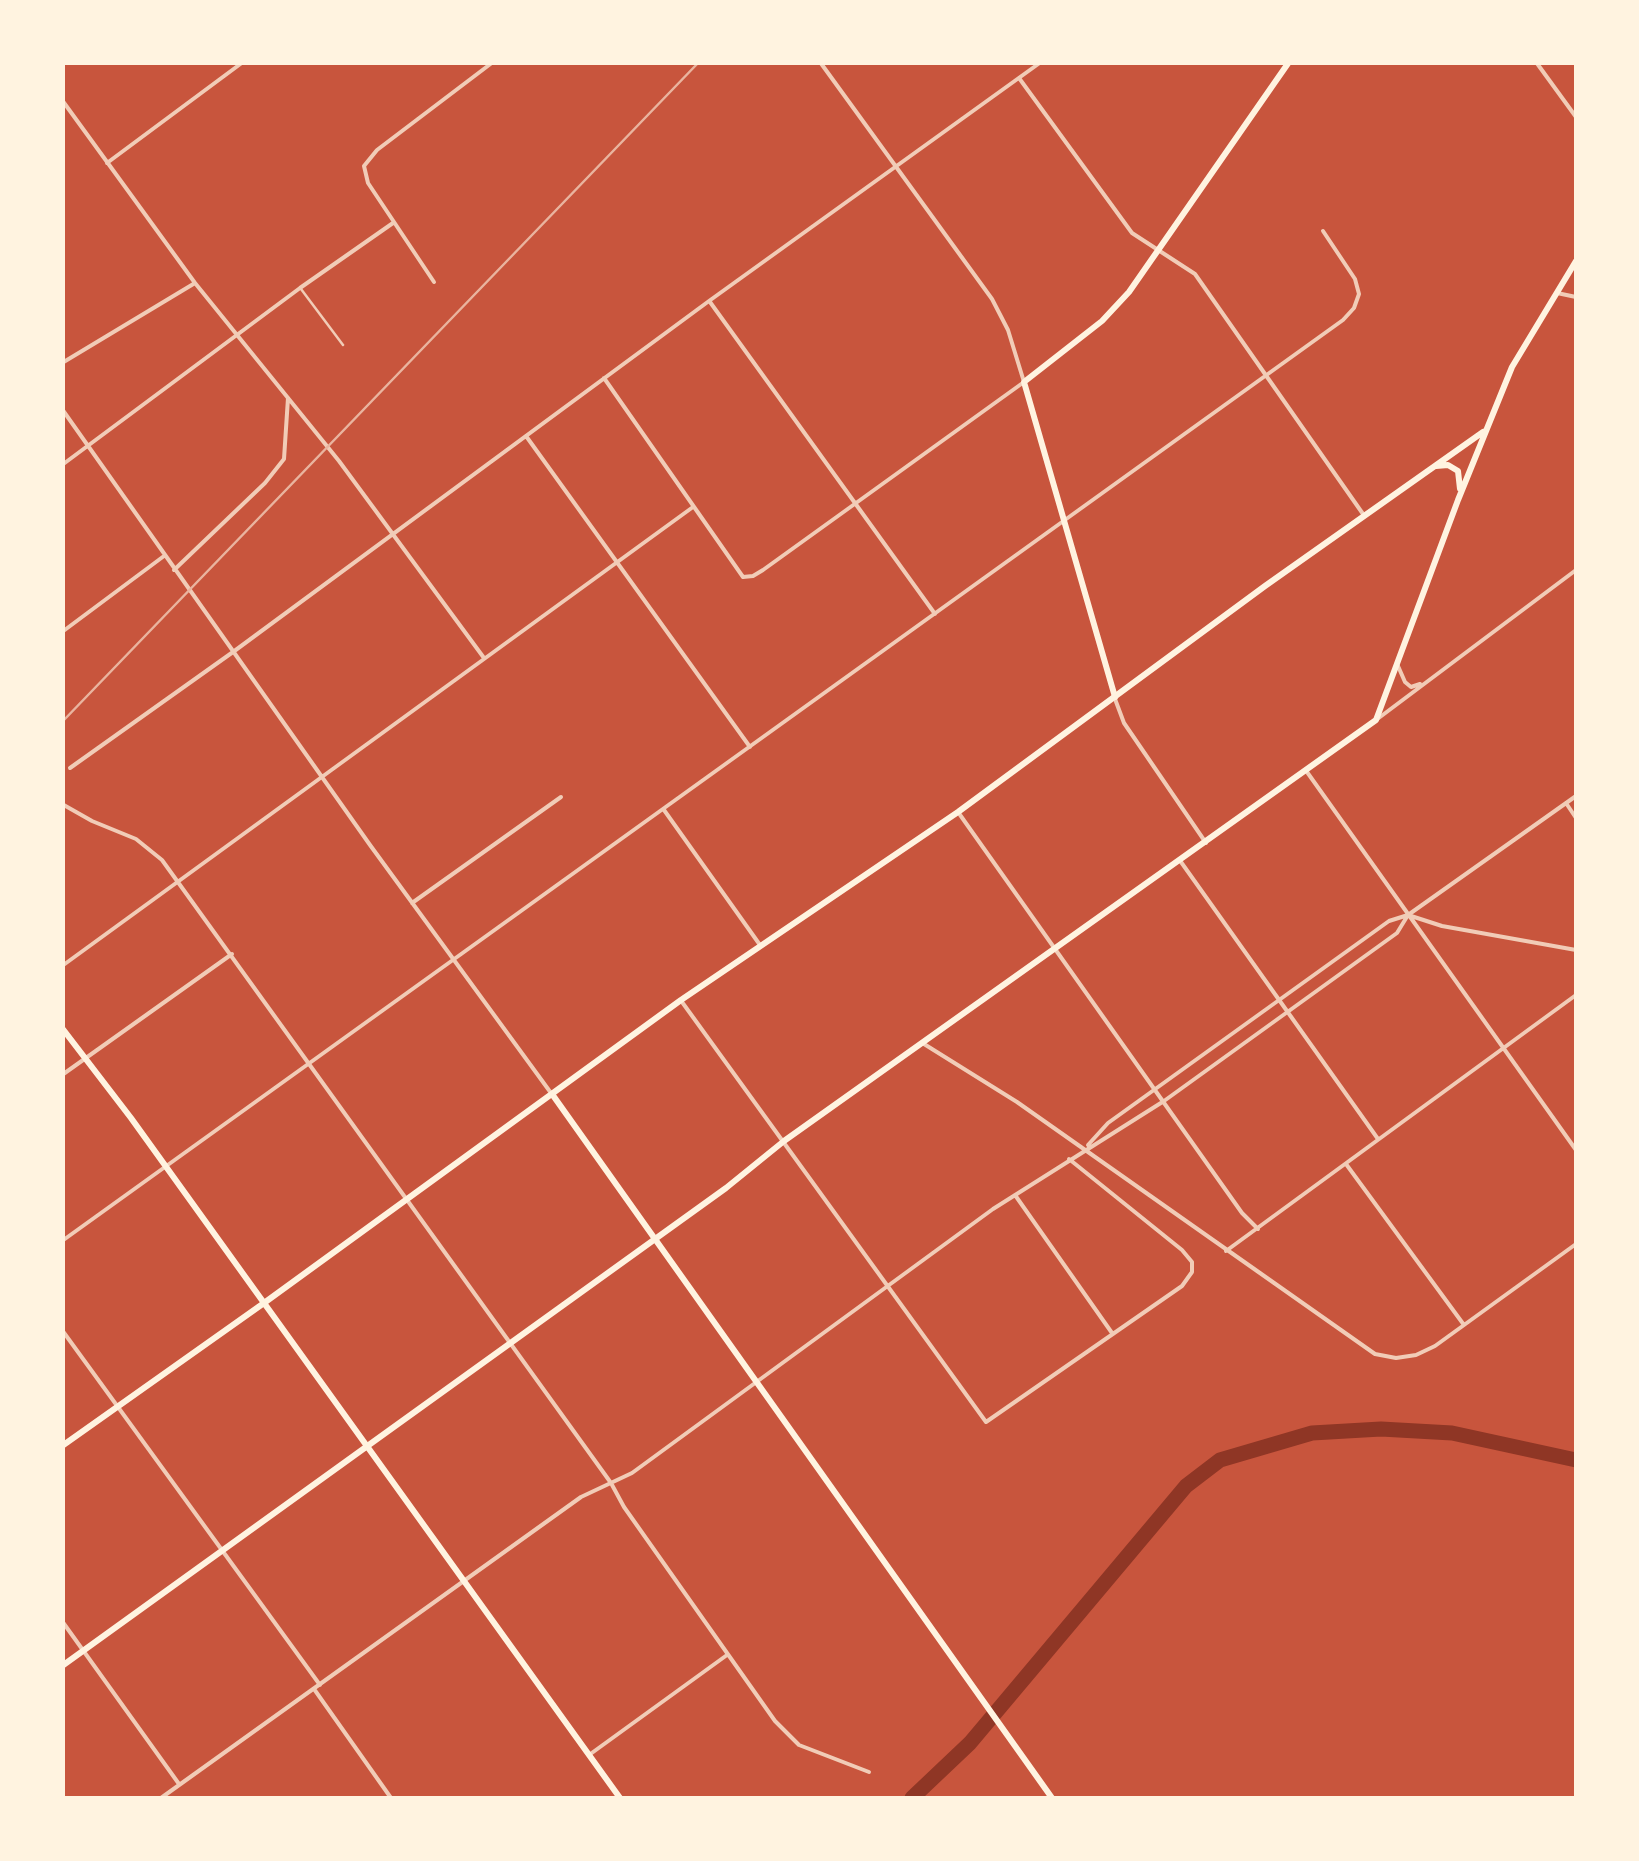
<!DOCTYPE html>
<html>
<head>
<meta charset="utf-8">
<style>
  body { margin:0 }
  #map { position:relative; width:1639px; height:1861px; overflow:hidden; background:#c8553d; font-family:"Fira Sans",sans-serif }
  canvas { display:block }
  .frame { position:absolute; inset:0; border:65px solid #fff3e0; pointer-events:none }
</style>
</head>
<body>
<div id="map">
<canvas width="1639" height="1861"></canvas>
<div class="frame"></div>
</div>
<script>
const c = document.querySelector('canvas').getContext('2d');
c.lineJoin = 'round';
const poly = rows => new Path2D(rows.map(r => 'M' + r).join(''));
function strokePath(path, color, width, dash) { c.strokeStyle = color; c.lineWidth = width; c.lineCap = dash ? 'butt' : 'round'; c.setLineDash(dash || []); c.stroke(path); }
strokePath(poly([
  [912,1798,970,1743,1186,1486,1220,1460,1312,1433,1381,1429,1452,1433,1576,1460]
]), '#8f3625', 15);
strokePath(poly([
  [301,289,343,345]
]), '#f1ccb7', 2.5);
strokePath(poly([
  [1536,62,1576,117],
  [1019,78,1132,233,1195,274,1363,514],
  [62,100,195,283,339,461,484,658],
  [107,163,243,62],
  [434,282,368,183,364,166,377,150,493,62],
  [1557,293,1576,297],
  [710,302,935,614],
  [62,363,195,283],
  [604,378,743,577,753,576,763,570,1024,382,1008,330,992,299,820,62],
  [62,409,370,845,551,1093],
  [526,436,750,747],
  [62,465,300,288,393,223],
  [174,570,265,483,284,459,288,398],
  [62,632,164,556],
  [1398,666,1405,682,1411,687,1420,684],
  [1115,699,1124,723,1206,843],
  [1376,720,1576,570],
  [70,768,233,652,709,301,1041,62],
  [1307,772,1576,1150],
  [1566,803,1576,818],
  [62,804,92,821,136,839,162,860,611,1483,624,1507,775,1721,799,1745,869,1772],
  [664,810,760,945],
  [958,812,1242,1213,1258,1229],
  [1181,862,1378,1139],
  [412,903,561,797],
  [1408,915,1442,926,1576,950],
  [62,966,693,507],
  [682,1002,986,1422,1182,1286,1192,1272,1192,1262,1182,1250,1069,1159],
  [924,1044,1017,1102,1375,1354,1396,1358,1416,1355,1435,1346,1576,1244],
  [62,1075,232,954],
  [1088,1145,1108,1123,1389,921,1408,915,1576,796],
  [1346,1164,1464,1325],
  [1015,1195,1112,1333],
  [62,1241,1343,320,1354,308,1359,294,1355,279,1323,231],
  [1226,1251,1576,995],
  [62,1330,320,1685],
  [62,1621,179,1784],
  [314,1689,391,1798],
  [589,1755,727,1655],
  [161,1798,581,1497,632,1473,993,1209,1164,1101,1397,933,1408,915]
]), '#f1ccb7', 4);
strokePath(poly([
  [1115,697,1024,382,1102,321,1129,292,1289,62],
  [62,1028,131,1118,620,1798],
  [552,1094,1052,1798],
  [62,1446,264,1303],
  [62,1666,366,1447]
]), '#fff3e0', 6);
strokePath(poly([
  [1436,466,1448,465,1458,471,1460,489],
  [264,1303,681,1000,958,812,1265,586,1483,432],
  [366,1447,726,1188,784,1141,1376,720,1458,500,1512,367,1576,261]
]), '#fff3e0', 6);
strokePath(poly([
  [62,722,699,62]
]), '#e9b49f', 2.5);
</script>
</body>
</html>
